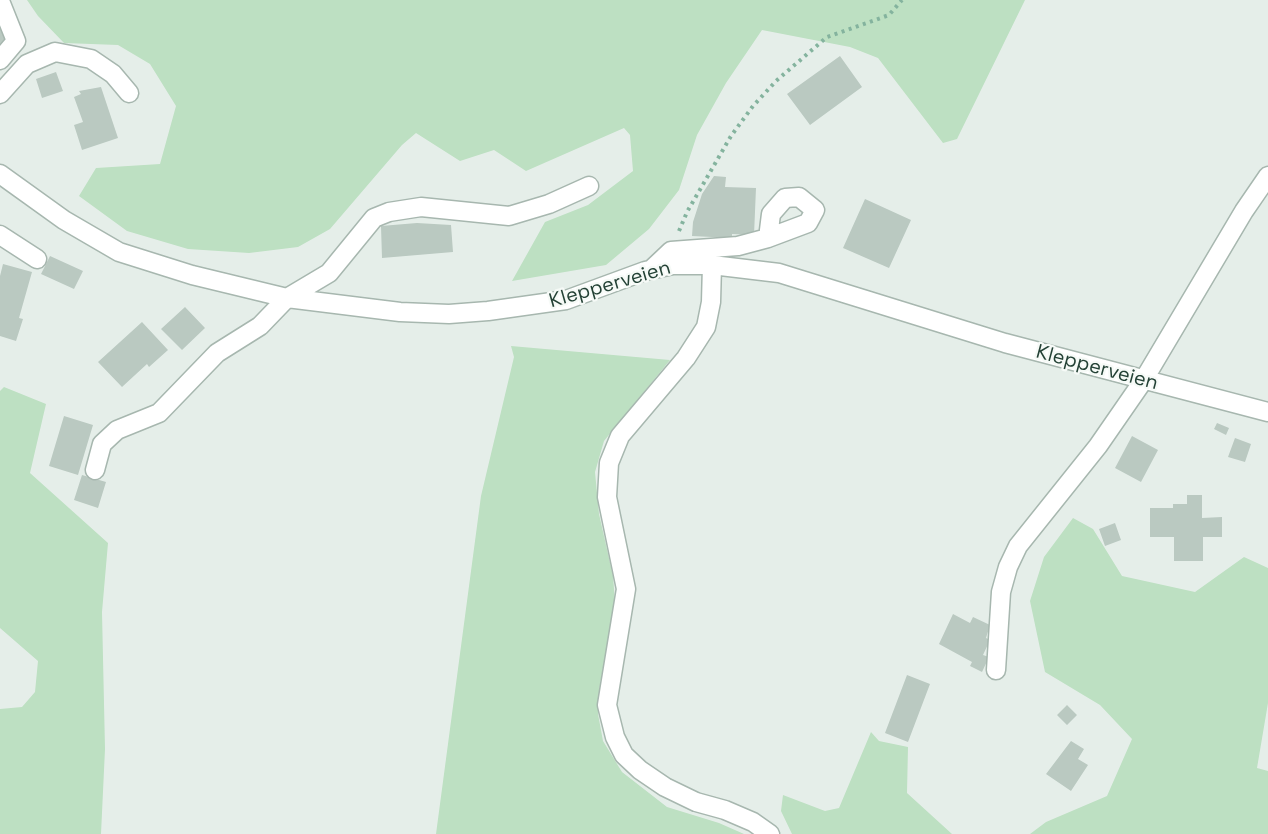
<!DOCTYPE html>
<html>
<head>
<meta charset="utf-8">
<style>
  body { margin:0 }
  canvas { display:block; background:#e5eee9 }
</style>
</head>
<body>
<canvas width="1268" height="834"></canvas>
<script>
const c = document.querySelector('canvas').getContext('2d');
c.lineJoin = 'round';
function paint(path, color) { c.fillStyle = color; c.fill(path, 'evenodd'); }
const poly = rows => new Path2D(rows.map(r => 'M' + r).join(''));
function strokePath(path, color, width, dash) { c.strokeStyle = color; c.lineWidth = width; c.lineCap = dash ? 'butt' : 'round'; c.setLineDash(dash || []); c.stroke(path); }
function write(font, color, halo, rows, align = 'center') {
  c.font = font + ' "Space Grotesk",sans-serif'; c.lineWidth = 4.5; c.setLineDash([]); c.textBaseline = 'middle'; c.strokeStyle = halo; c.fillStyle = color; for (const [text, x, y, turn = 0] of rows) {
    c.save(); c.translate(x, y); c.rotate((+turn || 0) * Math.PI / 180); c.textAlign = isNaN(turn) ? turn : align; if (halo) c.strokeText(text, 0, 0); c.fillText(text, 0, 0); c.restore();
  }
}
paint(poly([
  [27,0,1025,0,957,139,943,143,878,58,850,47,762,30,726,83,697,135,679,190,649,229,606,265,512,281,545,222,588,205,633,171,630,135,624,128,526,171,494,150,460,161,416,133,402,145,330,229,298,247,249,253,188,249,127,231,79,196,96,168,160,164,176,106,150,64,118,45,64,43,38,16],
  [511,346,670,360,604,441,595,472,599,514,613,576,615,602,600,684,598,714,603,741,622,772,667,807,719,823,744,834,436,834,481,496,514,357],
  [4,387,46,404,30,473,108,543,102,612,105,749,101,834,0,834,0,709,22,707,35,692,38,661,0,628,0,391],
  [1073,518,1093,529,1122,576,1195,592,1244,557,1268,568,1268,703,1257,768,1268,771,1268,834,1030,834,1046,822,1107,796,1132,739,1100,705,1045,672,1030,601,1044,557],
  [871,732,879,741,908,747,907,793,952,834,792,834,781,811,783,795,825,811,839,808]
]), '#bde0c2');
paint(poly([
  [0,24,7,42,0,44],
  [840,56,862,87,810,125,787,94],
  [56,72,63,91,42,98,36,79],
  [101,87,118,138,82,150,74,125,83,122,74,97,81,94,79,91],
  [714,176,726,177,725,187,756,188,754,235,732,234,732,238,692,236,693,222,702,194],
  [865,199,911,220,889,268,843,248],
  [417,223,451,225,453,252,382,258,381,226],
  [50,256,83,271,74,289,41,274],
  [3,264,32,272,19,318,23,319,16,341,0,336,0,276],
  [185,307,205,328,182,350,161,329],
  [142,322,168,350,149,367,147,364,122,387,98,362],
  [64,416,93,425,78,475,49,466],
  [1217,423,1229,428,1226,435,1214,429],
  [1132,436,1158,450,1141,482,1115,468],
  [1235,438,1251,444,1245,462,1228,457],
  [82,475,106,482,98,508,74,500],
  [1187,495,1202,495,1202,518,1222,517,1222,537,1203,537,1203,561,1174,561,1174,537,1150,537,1150,508,1173,508,1173,504,1187,504],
  [1115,523,1121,540,1105,546,1099,529],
  [953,614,970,623,973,617,990,625,986,638,990,640,983,655,989,657,982,672,970,666,972,662,939,644],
  [907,675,930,684,908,742,885,733],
  [1067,705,1077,715,1067,725,1057,715],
  [1071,741,1084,749,1078,759,1088,765,1071,791,1046,774]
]), '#bac9c1');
const minor = poly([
  [0,1,16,41,0,60],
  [0,94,27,64,55,52,91,59,113,74,129,93],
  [0,174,64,220,119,252,192,275,287,298,400,312,449,314,488,311,566,300,645,271,673,265,712,265,779,273,1005,343,1268,412],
  [0,235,37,259],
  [712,265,711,302,706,327,686,358,620,436,609,463,607,497,626,589,607,705,615,737,624,755,640,770,665,787,696,802,725,810,753,822,770,834],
  [653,268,671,251,738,246,768,238,808,223,815,210,799,197,785,198,771,214,768,238],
  [95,470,102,444,117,430,159,413,217,353,260,326,287,298,329,273,374,218,389,212,421,207,509,216,549,204,589,186],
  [996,670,1001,592,1008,567,1018,546,1098,446,1143,381,1244,211,1268,176]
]);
strokePath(minor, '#a7b7af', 21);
strokePath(poly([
  [679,231,687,212,731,136,753,106,776,81,827,37,889,15,902,0]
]), '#84b39e', 4, [3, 4.5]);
strokePath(minor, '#fff', 18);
write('20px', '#234135', '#f6faf7', [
  ["Klepperveien",610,285,-16],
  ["Klepperveien",1097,368,15]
]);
</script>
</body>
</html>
